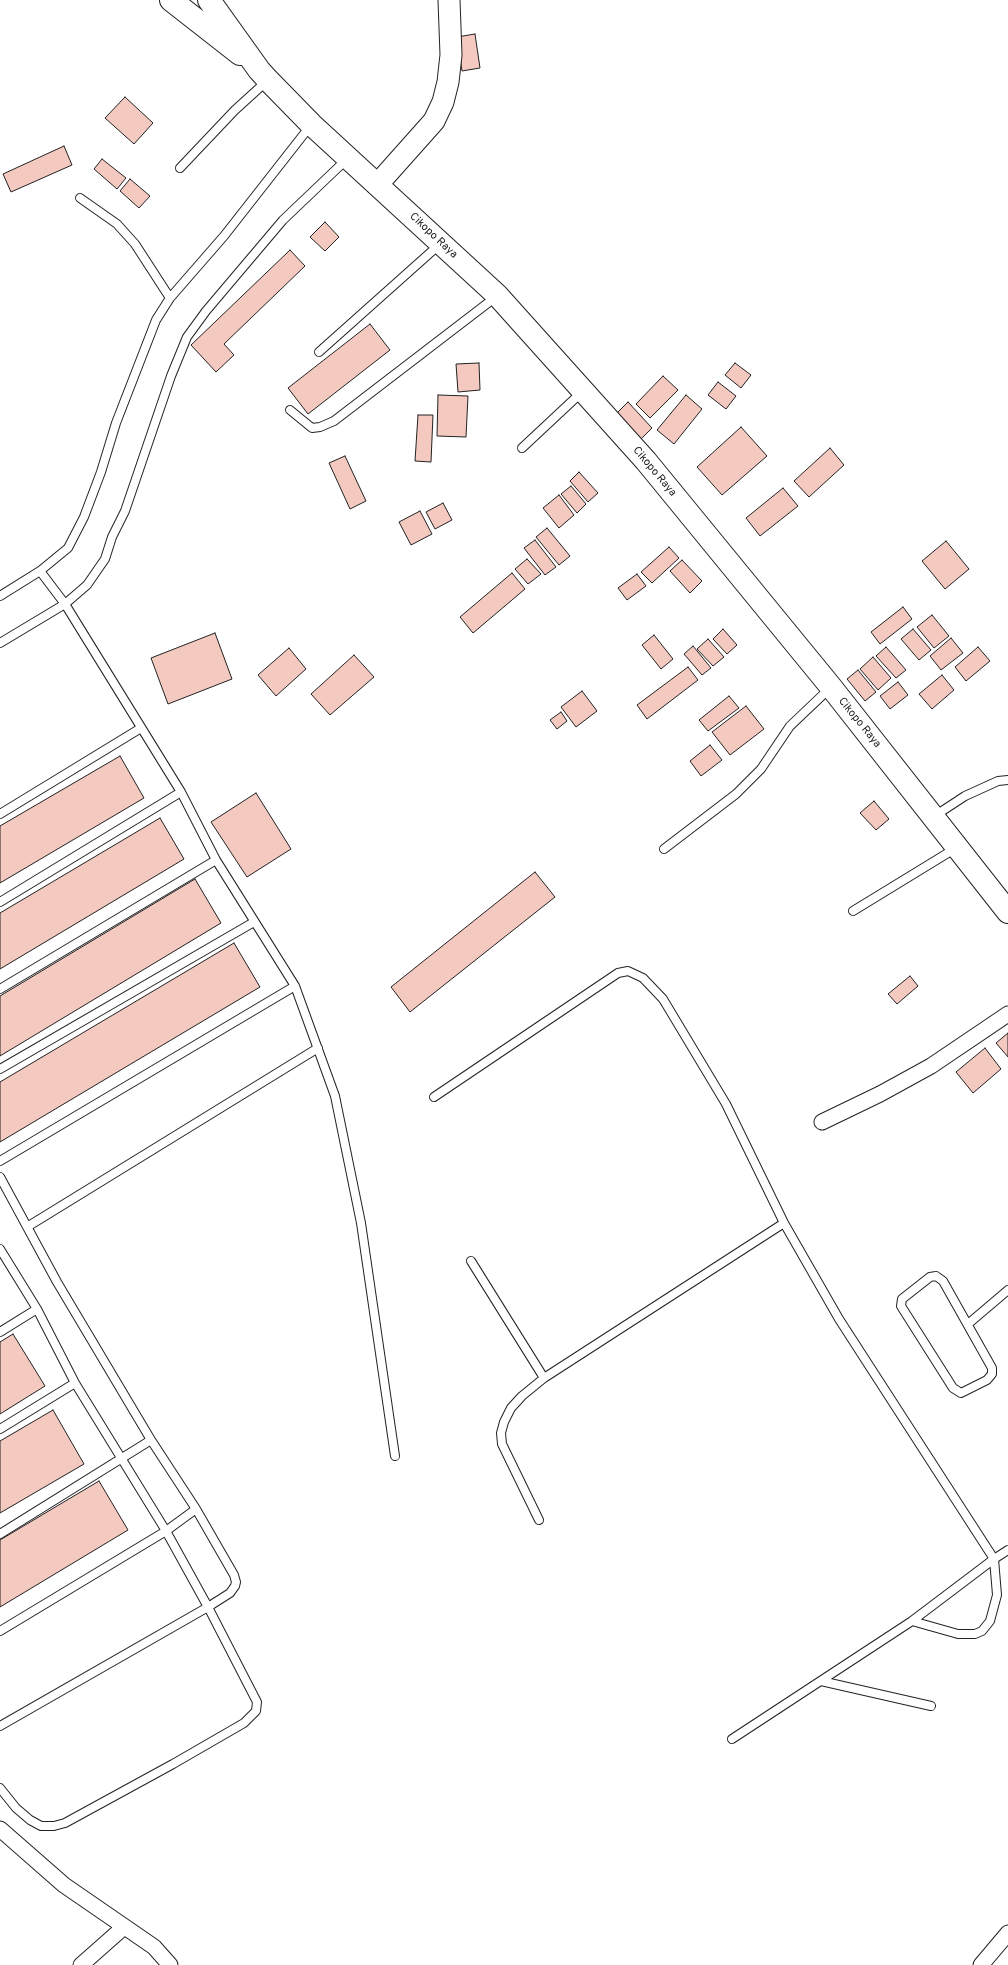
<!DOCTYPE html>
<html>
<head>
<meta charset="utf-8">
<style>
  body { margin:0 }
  canvas { display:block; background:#fff }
</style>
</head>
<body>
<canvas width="1008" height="1965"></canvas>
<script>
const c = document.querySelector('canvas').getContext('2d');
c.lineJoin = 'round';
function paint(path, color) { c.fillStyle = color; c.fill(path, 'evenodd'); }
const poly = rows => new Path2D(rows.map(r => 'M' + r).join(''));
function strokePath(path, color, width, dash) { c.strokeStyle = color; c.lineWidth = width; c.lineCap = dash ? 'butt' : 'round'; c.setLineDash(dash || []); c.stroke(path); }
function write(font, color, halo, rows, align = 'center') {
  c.font = font + ' Overpass,sans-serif'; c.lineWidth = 3; c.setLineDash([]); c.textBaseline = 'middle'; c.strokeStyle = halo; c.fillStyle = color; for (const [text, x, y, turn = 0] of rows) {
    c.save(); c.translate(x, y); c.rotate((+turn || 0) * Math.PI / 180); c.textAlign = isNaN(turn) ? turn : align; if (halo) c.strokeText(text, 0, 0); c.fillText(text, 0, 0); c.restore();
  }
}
const building = poly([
  [475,34,480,68,462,71,457,37,475,34],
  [125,97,153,123,134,144,105,118,125,97],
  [64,146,72,165,11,192,3,174,64,146],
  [102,159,126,178,117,189,94,169,102,159],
  [130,179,150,196,139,208,120,191,130,179],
  [325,222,339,237,325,251,310,237,325,222],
  [290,250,305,266,224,344,234,355,216,372,191,345,290,250],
  [370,324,390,350,308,414,288,388,370,324],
  [479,363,480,390,458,392,456,364,479,363],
  [735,363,751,375,741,388,725,375,735,363],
  [663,376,678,390,650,418,636,404,663,376],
  [718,382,736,396,726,409,708,395,718,382],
  [438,395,468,396,466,437,437,436,438,395],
  [686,395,702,409,674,444,657,430,686,395],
  [628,402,652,428,641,439,617,413,628,402],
  [418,415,433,415,431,462,415,461,418,415],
  [741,427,767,456,722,495,697,467,741,427],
  [830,448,844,465,809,497,794,481,830,448],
  [345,456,366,501,350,509,329,463,345,456],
  [579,472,598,493,588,502,570,481,579,472],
  [571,486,586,504,577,513,561,494,571,486],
  [783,488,798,506,760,536,746,518,783,488],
  [559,495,574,515,559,528,543,508,559,495],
  [443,503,452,520,435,529,426,512,443,503],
  [420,511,432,534,411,545,399,522,420,511],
  [547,528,570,556,559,565,536,537,547,528],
  [535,540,556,567,545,575,524,548,535,540],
  [946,541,969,569,945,589,922,561,946,541],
  [669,547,679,558,652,583,641,572,669,547],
  [527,559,541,574,528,584,515,569,527,559],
  [682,560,702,581,690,593,670,571,682,560],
  [512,573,525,589,473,633,460,617,512,573],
  [637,574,646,586,627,600,618,588,637,574],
  [903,607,912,619,880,644,871,632,903,607],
  [932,615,949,636,934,648,917,627,932,615],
  [723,629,737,645,727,654,713,639,723,629],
  [913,629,931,650,919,660,901,639,913,629],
  [215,633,232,679,168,704,151,658,215,633],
  [654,635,673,659,661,669,642,645,654,635],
  [951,638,963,653,941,670,930,656,951,638],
  [708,639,724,657,713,666,697,649,708,639],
  [693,646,711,668,702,675,684,654,693,646],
  [886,647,906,670,896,678,876,656,886,647],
  [978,647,990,661,966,681,955,667,978,647],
  [289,648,306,669,276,696,258,675,289,648],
  [354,655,374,677,330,715,311,694,354,655],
  [873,657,891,678,878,690,860,669,873,657],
  [688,667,698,680,647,719,637,705,688,667],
  [858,670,876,692,865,701,847,679,858,670],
  [942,675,954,690,932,709,919,694,942,675],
  [898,682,908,695,890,709,880,696,898,682],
  [582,691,597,711,576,727,561,707,582,691],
  [729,696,739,708,708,731,699,720,729,696],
  [746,706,764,729,730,755,712,732,746,706],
  [561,712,567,721,557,729,550,720,561,712],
  [710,745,722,760,701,776,690,761,710,745],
  [120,756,144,798,0,883,0,826,120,756],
  [256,793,291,849,247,877,211,822,256,793],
  [874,801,889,819,876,830,860,813,874,801],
  [160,818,184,859,0,969,0,913,160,818],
  [535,872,555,897,410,1012,391,987,535,872],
  [195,879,221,923,0,1056,0,996,195,879],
  [234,943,260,987,0,1142,0,1082,234,943],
  [910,976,918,986,897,1004,888,994,910,976],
  [1008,1033,1008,1057,996,1043,1008,1033],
  [985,1048,1001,1069,973,1093,956,1072,985,1048],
  [13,1334,45,1386,0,1414,0,1342,13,1334],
  [53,1410,84,1464,0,1513,0,1441,53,1410],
  [99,1481,128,1530,0,1607,0,1540,99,1481]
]);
paint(building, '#f3c9c0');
strokePath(building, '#222', 1);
const lane = poly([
  [180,168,235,110,268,80],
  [80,198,117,224,135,244,170,298],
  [319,352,440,244],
  [290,410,312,428,320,427,334,421,497,296],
  [522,448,583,391],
  [40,571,65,604,181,792,216,860,295,986,335,1096,361,1223,395,1456],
  [0,596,40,571,68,548,84,517,101,472,116,423,156,320,170,298,224,236,311,125],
  [0,643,65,604,87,585,105,559,112,537,125,511,171,376,187,337,206,311,283,220,347,159],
  [0,814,141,728],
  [933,817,965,796,998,781,1008,780],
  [664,849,736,794,761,769,790,726,830,688],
  [0,902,181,792],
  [853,911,956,848],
  [0,989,216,860],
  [0,1069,254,922],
  [434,1097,618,973,628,971,643,978,663,999,726,1104,784,1223,839,1319,994,1559,1008,1550],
  [0,1161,295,986],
  [0,1177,57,1282,151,1440,196,1509,234,1575,236,1582,235,1586,230,1593,208,1607,0,1726],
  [27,1227,318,1048],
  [0,1249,37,1309,75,1383,166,1531,208,1607,257,1702,256,1711,244,1723,173,1764,65,1823,54,1826,41,1826,30,1820,16,1808,0,1788],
  [471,1261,544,1378],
  [936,1276,943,1281,992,1368,992,1374,987,1380,961,1393,953,1388,901,1306,902,1299,930,1277,936,1276],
  [968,1324,1008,1290],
  [0,1332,37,1309],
  [0,1429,75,1383],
  [539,1520,502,1444,501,1433,504,1422,511,1408,522,1396,544,1378,784,1223],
  [0,1534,151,1440],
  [0,1631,166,1531,196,1509],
  [821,1681,931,1706],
  [732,1739,912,1621,994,1559,997,1595,990,1621,982,1631,975,1634,958,1634,912,1621]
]);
const street = poly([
  [822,1122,880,1094,931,1066,1008,1014],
  [0,1829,64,1885,154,1947,170,1965],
  [81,1965,124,1927],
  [981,1965,1008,1933]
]);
const secondary = poly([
  [377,185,434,121,443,102,448,82,451,55,449,0]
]);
const highway = poly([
  [171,0,240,54],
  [209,0,259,70,268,80,311,124,497,295,646,461,831,687,1008,912]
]);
strokePath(lane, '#222', 10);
strokePath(street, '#222', 17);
strokePath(secondary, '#222', 23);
strokePath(highway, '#222', 24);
strokePath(lane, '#fff', 8);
strokePath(street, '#fff', 15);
strokePath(secondary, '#fff', 21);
strokePath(highway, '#fff', 22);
write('11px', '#222', '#fff', [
  ["Cikopo Raya",433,236,43],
  ["Cikopo Raya",654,472,50],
  ["Cikopo Raya",859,723,51]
]);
</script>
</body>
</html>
